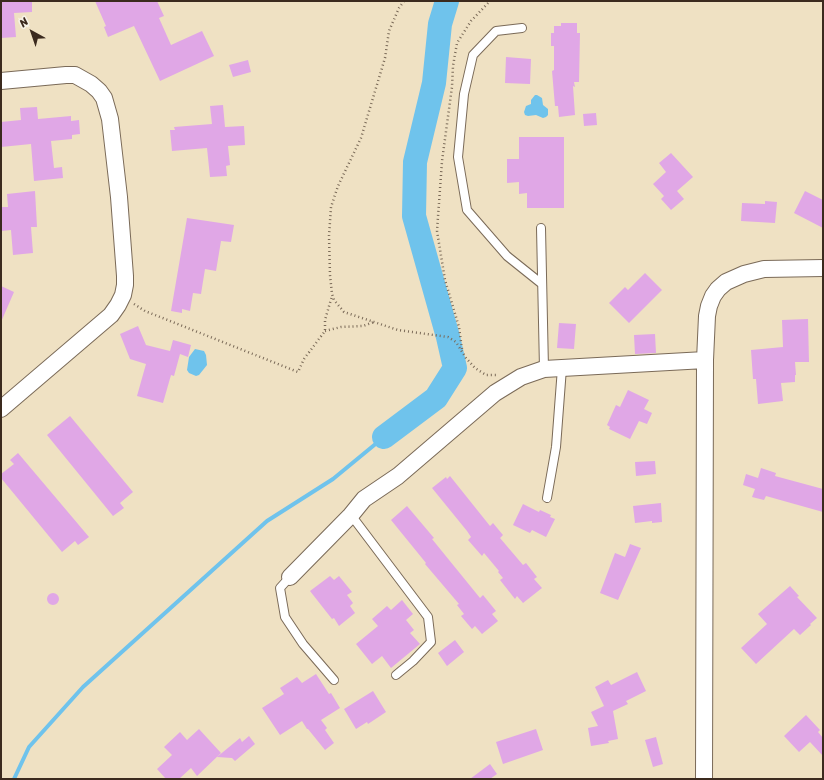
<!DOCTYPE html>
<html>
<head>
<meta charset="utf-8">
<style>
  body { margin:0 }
  #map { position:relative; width:824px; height:780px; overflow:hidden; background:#efe1c3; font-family:Sriracha,sans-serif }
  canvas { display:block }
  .frame { position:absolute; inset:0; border:2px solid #3b2a1e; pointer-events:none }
  .north { position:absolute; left:12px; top:12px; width:40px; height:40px; -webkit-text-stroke:3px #f7f3e8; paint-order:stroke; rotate:320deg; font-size:11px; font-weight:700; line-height:16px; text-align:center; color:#3b2a1e }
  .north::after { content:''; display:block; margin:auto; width:14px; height:18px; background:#3b2a1e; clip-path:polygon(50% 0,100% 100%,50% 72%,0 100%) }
</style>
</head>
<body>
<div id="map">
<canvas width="824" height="780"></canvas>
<div class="frame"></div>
<div class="north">N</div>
</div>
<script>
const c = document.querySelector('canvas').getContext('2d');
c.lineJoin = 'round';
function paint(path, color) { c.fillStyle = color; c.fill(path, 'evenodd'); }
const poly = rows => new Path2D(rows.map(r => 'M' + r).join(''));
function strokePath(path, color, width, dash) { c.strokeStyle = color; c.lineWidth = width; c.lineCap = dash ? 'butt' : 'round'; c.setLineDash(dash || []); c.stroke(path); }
paint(poly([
  [535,95,537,95,542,98,543,105,548,109,548,115,546,117,543,118,536,115,528,116,525,115,524,112,526,106,531,104,531,100],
  [195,349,204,351,206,355,207,365,199,375,196,376,189,373,187,370,189,357]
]), '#6fc3ec');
strokePath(poly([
  [14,779,29,747,83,687,267,521,333,479,384,437]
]), '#6fc3ec', 4);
strokePath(poly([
  [384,437,436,398,455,368,448,337,414,216,415,162,434,83,440,24,447,1]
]), '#6fc3ec', 24);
paint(poly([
  [1,1,32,1,32,12,14,13,16,37,1,38],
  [95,1,157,1,164,16,159,18,171,45,202,31,214,56,160,81,134,26,108,37,104,27,106,26],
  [561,23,577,23,577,33,580,33,579,82,574,82,575,87,573,86,575,115,559,117,558,106,555,106,552,71,554,70,554,46,551,46,551,33,554,33,554,26,561,26],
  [506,57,531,59,530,84,505,83],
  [248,60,251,72,233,77,229,65],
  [223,105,225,127,244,126,245,145,228,146,230,165,226,166,227,176,210,177,207,148,172,151,170,130,175,130,174,127,212,124,210,106],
  [37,107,38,119,71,116,71,121,79,120,80,134,72,135,72,139,51,141,54,168,62,167,63,178,34,181,31,144,1,147,1,122,21,120,20,108],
  [596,113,597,125,584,126,583,114],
  [519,137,564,137,564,208,527,208,527,193,519,194,519,182,507,183,507,159,519,159],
  [671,153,693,177,677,191,684,199,671,210,661,199,664,196,653,184,666,172,659,163],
  [35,191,37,227,31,227,33,253,13,255,11,230,1,231,1,207,8,207,7,194],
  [805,191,823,200,823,228,794,213],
  [765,201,777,202,775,223,741,221,742,203,765,204],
  [187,218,234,225,231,242,221,241,216,271,205,269,201,294,193,293,190,311,182,309,182,313,171,311],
  [645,273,662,290,629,323,609,303,625,287,628,290],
  [1,286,14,292,1,322],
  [808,319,809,362,795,362,796,375,795,375,795,382,781,383,783,401,758,404,756,379,753,379,751,350,783,347,782,320],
  [559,323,576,324,574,349,557,348],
  [138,326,146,345,170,351,173,340,191,345,188,357,180,354,174,376,171,375,163,403,137,396,146,364,130,359,120,334],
  [655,334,656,353,635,354,634,335],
  [628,390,649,400,644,409,652,413,647,424,639,421,630,439,609,429,610,427,607,425,616,405,620,407],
  [70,416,133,492,120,503,124,508,113,516,47,435],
  [18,453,89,537,78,545,75,541,62,552,1,478,1,474,14,464,10,460],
  [655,461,656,474,636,476,635,462],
  [761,468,776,473,775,476,823,489,823,512,766,496,764,500,752,497,755,489,743,485,746,474,758,478],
  [450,476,490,526,493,523,503,535,500,538,523,565,526,563,537,577,534,579,542,588,523,603,517,596,515,599,500,580,503,578,498,572,499,571,484,553,482,556,468,540,471,537,467,531,432,488,446,477,447,479],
  [661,503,662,522,652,523,652,521,635,523,633,506],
  [523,504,539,512,540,510,551,515,550,517,555,519,546,537,532,530,530,533,513,525],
  [407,506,434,538,432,539,480,598,483,595,496,611,492,614,498,621,482,634,475,626,472,629,461,616,464,614,457,605,459,604,425,564,426,563,391,520],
  [630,544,641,548,618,600,600,593,615,553,625,557],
  [330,576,334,580,339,576,352,592,347,595,353,603,350,606,355,613,339,626,334,618,332,619,310,591],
  [790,586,799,596,797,597,817,618,810,624,811,625,800,635,794,629,756,664,741,648,767,624,758,614],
  '47 599a6 6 0 1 1 12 0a6 6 0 1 1-12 0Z',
  [402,600,413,614,406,620,414,630,410,633,420,644,391,668,382,656,372,664,356,644,378,626,372,619,387,606,391,610],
  [455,640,464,652,447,666,438,653],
  [637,672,646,691,626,701,628,704,613,711,618,739,608,741,609,743,591,746,588,728,598,726,591,712,604,706,595,687,608,680,611,685],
  [316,674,329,694,331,693,340,708,321,720,327,728,325,730,334,743,325,750,308,729,307,729,302,721,280,735,262,708,284,694,280,688,297,677,302,683],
  [373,691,386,712,368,724,367,722,356,729,344,709],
  [806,715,820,730,818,732,823,738,823,756,810,742,799,752,784,736],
  [199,729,221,753,197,776,191,768,179,779,166,779,157,769,172,755,164,747,180,732,187,740],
  [536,729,543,750,503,764,496,742],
  [249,736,255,744,235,761,232,758,217,757,240,738,242,742],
  [656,737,663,764,653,767,645,740],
  [490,764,497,774,490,779,470,779]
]), '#e0a7e6');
const lane = poly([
  [522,28,496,31,473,55,464,94,458,157,467,210,507,256,542,284],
  [541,228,544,369],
  [547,498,556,447,562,368],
  [351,515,428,617,431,642,413,661,396,675,402,670],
  [290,577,280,588,285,617,303,644,334,680]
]);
const street = poly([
  [1,81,66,75,75,75,91,84,99,91,104,98,110,119,119,197,125,276,125,285,123,295,118,305,111,315,1,409],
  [290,577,351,515,364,499,398,476,495,393,521,377,544,369,705,360],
  [704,779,705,360,707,316,709,306,713,296,718,289,726,282,744,274,764,269,823,268]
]);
strokePath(lane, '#7a6a58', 10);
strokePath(street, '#7a6a58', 18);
strokePath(poly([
  [404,1,399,8,389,31,385,58,361,138,338,186,331,207,329,236,330,275,332,294,334,300,344,312,398,330,448,337,456,342,466,358,475,368,486,375,496,375],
  [134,304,145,311,298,372,304,359,325,331,325,320,332,296],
  [325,331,341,327,363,326,374,322],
  [462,349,459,327,445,280,437,231,442,161,452,87,453,66,457,43,471,21,490,1]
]), '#7a6a58', 2.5, [1, 3]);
strokePath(lane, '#fff', 8);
strokePath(street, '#fff', 16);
</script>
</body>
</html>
